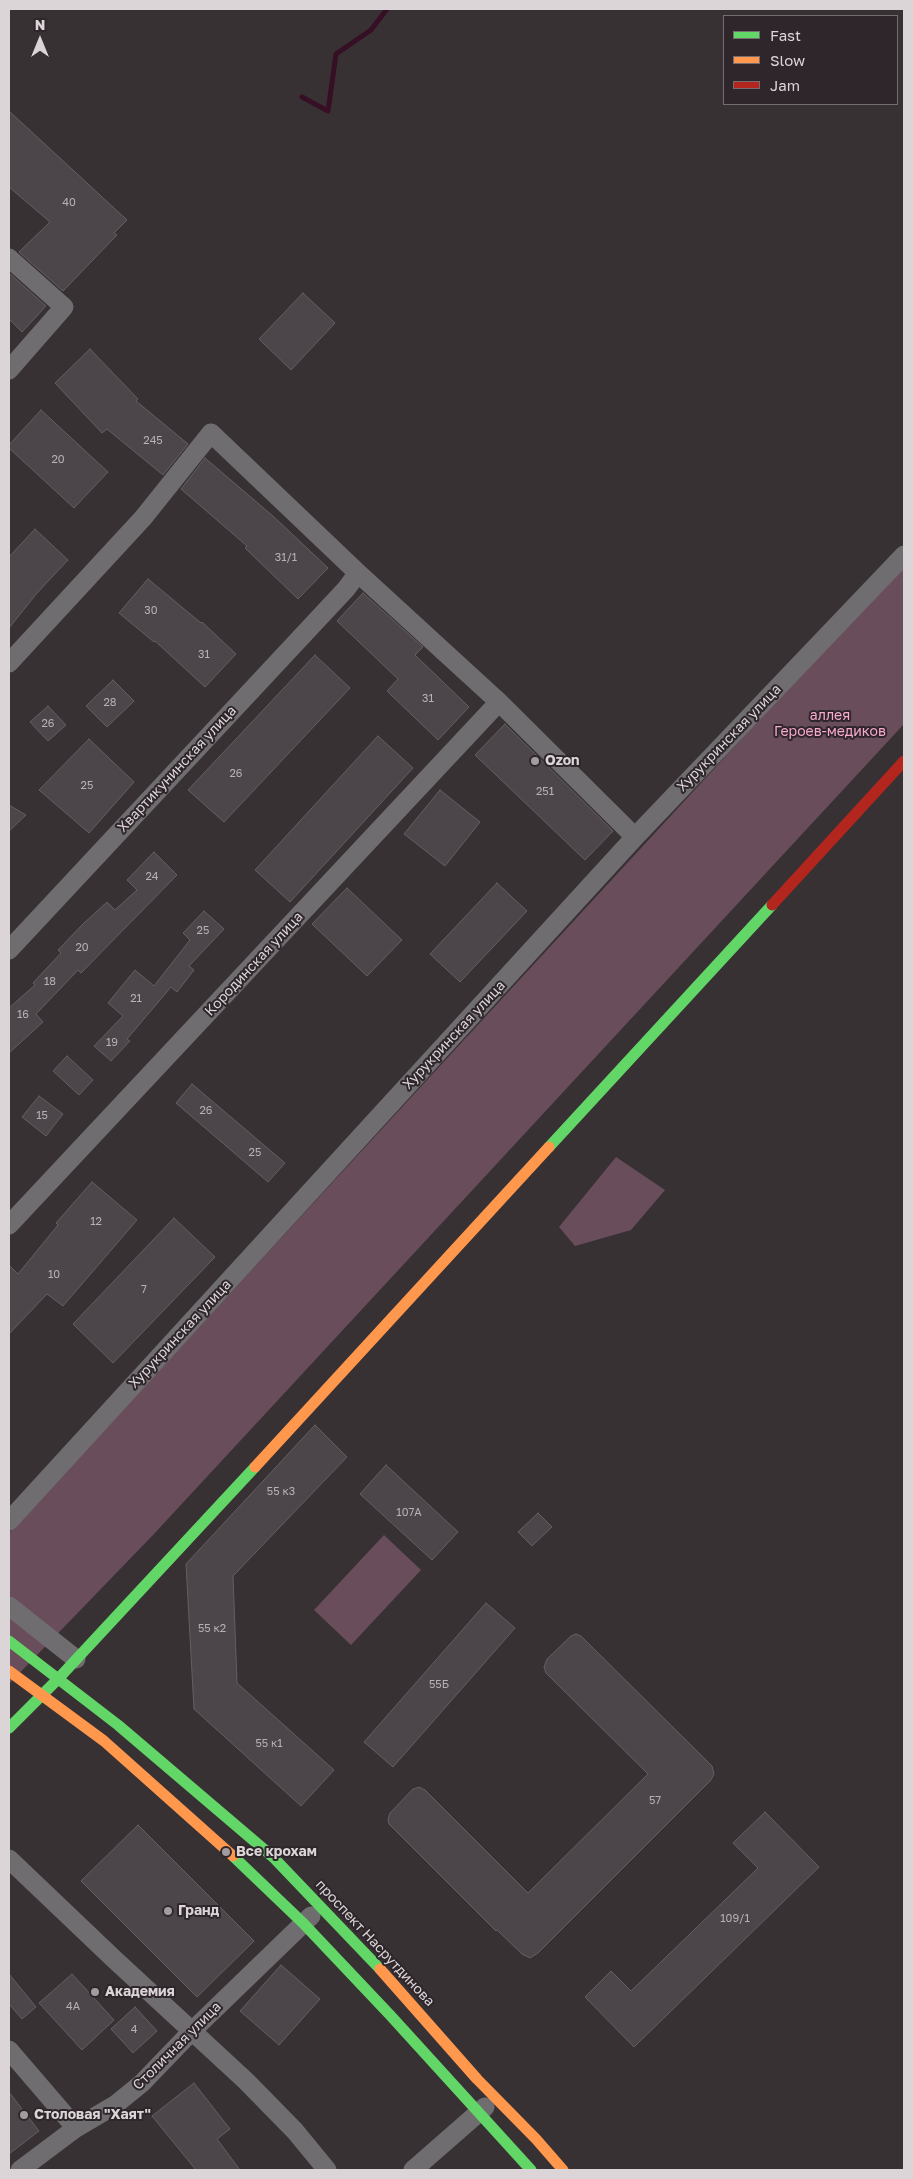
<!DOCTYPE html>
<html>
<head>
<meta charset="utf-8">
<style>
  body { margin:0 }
  #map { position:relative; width:913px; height:2179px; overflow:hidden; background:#373134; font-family:"Golos Text",sans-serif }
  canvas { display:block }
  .frame { position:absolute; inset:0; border:10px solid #dbd5d8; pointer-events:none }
  .legend { position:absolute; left:723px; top:15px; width:175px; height:90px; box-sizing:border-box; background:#2e262a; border:1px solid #736c70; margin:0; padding:6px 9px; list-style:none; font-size:15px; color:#dbd5d8 }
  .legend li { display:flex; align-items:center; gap:10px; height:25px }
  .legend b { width:25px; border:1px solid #736c70 }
  .north { position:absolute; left:15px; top:15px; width:50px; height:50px; -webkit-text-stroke:4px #2e262a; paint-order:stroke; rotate:0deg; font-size:14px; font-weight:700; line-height:20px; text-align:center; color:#dbd5d8 }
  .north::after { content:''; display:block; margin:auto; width:18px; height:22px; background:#dbd5d8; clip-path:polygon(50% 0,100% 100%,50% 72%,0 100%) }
</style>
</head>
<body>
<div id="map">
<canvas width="913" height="2179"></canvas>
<div class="frame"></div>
<ul class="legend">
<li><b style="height:6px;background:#63d668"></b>Fast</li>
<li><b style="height:6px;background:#ff974d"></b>Slow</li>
<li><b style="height:6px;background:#b3261e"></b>Jam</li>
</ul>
<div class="north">N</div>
</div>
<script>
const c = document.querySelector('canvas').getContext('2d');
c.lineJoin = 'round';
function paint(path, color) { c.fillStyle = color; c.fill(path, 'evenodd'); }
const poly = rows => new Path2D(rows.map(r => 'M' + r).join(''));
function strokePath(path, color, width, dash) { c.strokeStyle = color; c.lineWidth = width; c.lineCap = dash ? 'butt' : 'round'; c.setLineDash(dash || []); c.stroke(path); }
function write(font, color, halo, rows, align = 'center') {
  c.font = font + ' "Golos Text",sans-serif'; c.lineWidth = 4; c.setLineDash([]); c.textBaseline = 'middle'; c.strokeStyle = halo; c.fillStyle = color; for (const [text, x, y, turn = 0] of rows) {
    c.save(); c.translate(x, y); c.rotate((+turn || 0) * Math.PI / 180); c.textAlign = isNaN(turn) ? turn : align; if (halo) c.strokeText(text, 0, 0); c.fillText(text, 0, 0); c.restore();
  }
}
paint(poly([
  [904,563,904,724,153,1535,9,1684,9,1533],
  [616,1157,665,1190,631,1230,575,1246,559,1227],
  [384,1535,421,1570,351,1645,314,1610]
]), '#6a4d5b');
strokePath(poly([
  [302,97,328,111,336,54,371,30,387,9]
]), '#360f25', 5);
const building = poly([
  [9,111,127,220,114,233,117,235,63,291,19,252,50,222,9,187,9,111],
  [9,273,46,306,22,332,9,319,9,273],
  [303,293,335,323,291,370,259,339,303,293],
  [90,349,138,399,136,401,188,444,163,475,107,429,102,433,55,383,90,349],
  [41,410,108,472,74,508,9,448,9,445,41,410],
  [205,458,274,517,328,568,298,599,245,548,247,546,181,489,205,458],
  [35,529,68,560,37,593,9,628,9,557,35,529],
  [148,579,201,623,202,622,236,654,205,687,155,641,154,642,119,613,148,579],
  [363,593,423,647,415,655,469,707,438,740,387,691,398,679,337,621,363,593],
  [315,655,350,688,224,822,188,790,315,655],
  [113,680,134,701,107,727,86,706,113,680],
  [48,706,66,725,48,741,30,722,48,706],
  [505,724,613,831,585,860,475,755,505,724],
  [378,736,413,768,290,902,255,870,378,736],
  [89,739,134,782,89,833,39,790,89,739],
  [440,790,480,822,445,866,404,834,440,790],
  [9,805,26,815,9,831,9,805],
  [154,852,177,875,81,973,78,970,36,1014,43,1022,9,1053,9,1008,35,985,33,983,61,953,58,950,83,924,107,902,115,910,137,890,127,880,154,852],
  [497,883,527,911,460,982,430,954,497,883],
  [347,888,402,940,367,976,312,924,347,888],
  [204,911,224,929,189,966,194,970,177,992,171,987,127,1039,130,1041,111,1061,94,1046,123,1016,108,1003,135,970,154,986,190,940,183,933,204,911],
  [67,1056,93,1080,79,1095,53,1071,67,1056],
  [192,1084,285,1163,268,1182,176,1103,192,1084],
  [39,1096,63,1114,46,1136,22,1117,39,1096],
  [92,1182,137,1220,63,1306,47,1294,9,1334,9,1265,18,1274,58,1225,56,1223,92,1182],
  [174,1218,215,1257,113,1363,73,1324,174,1218],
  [315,1425,347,1457,233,1576,237,1683,334,1770,301,1806,194,1709,186,1564,315,1425],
  [386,1465,458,1532,432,1560,360,1494,386,1465],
  [538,1513,552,1527,532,1546,518,1532,538,1513],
  [486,1603,515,1628,393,1767,364,1742,486,1603],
  [576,1634,581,1636,712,1766,714,1774,711,1780,538,1953,530,1958,522,1954,497,1930,496,1931,389,1824,388,1819,390,1813,413,1789,419,1787,425,1790,528,1893,648,1774,546,1673,544,1667,547,1659,571,1636,576,1634],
  [765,1812,819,1867,634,2047,585,1997,611,1971,631,1991,758,1868,733,1843,765,1812],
  [138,1825,254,1941,197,1997,81,1881,138,1825],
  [281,1965,320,1999,279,2045,240,2011,281,1965],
  [9,1974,36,2007,22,2019,9,2004,9,1974],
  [72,1974,114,2020,82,2050,39,2003,72,1974],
  [135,2007,157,2031,133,2053,111,2029,135,2007],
  [194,2083,230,2129,217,2139,240,2170,196,2170,152,2116,194,2083],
  [9,2092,39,2131,9,2154,9,2092]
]);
paint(building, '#4c464a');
strokePath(building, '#645f61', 1);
strokePath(poly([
  [9,258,64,307,9,370],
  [9,663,143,518,211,433,358,573,499,702,635,837],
  [9,950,346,589,358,573],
  [9,1225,499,702],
  [9,1521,635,837,904,555],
  [9,1606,76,1659],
  [9,1859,114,1959,246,2081,295,2131,327,2170],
  [9,2050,76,2128],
  [20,2170,76,2128,115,2105,142,2083,192,2031,311,1916],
  [413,2170,485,2107]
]), '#6f6d6f', 19);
strokePath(poly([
  [549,1147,772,905],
  [9,1641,118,1725,273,1857,380,1969],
  [9,1728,58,1679,255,1467],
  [233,1856,303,1923,390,2015,531,2170]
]), '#63d668', 11);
strokePath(poly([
  [255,1467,549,1147],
  [9,1671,104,1741,233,1856],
  [380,1969,477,2079,536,2139,563,2170]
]), '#ff974d', 11);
strokePath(poly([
  [772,905,904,761]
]), '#b3261e', 11);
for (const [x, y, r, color] of [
  [535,761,5,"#a29c9f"],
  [226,1852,5,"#a29c9f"],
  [168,1911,5,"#a29c9f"],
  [95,1992,5,"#a29c9f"],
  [24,2115,5,"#a29c9f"]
]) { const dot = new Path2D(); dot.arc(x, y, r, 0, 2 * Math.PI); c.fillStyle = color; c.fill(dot); strokePath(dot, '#2e262a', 2); }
write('11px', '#b7b1b4', null, [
  ["40",69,203],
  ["245",153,441],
  ["20",58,460],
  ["31/1",286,558],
  ["30",151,611],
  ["31",204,655],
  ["31",428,699],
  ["28",110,703],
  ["26",48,724],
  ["26",236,774],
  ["25",87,786],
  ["251",545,792],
  ["24",152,877],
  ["25",203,931],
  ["20",82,948],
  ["18",50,982],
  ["21",136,999],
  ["16",23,1015],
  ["19",112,1043],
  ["26",206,1111],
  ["15",42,1116],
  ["25",255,1153],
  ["12",96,1222],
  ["10",54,1275],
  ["7",144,1290],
  ["55 к3",281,1492],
  ["107А",409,1513],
  ["55 к2",212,1629],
  ["55Б",439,1685],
  ["55 к1",269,1744],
  ["57",655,1801],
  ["109/1",735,1919],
  ["4А",73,2007],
  ["4",134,2030]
]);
write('14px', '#f8a9cf', '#2e262a', [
  ["аллея",830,716],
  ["Героев-медиков",830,732]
]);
write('14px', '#dbd5d8', '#2e262a', [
  ["Хурукринская улица",729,738,-46],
  ["Хвартикунинская улица",177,769,-47],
  ["Кородинская улица",254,964,-47],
  ["Хурукринская улица",454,1035,-47],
  ["Хурукринская улица",180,1334,-47],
  ["проспект Насрутдинова",375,1943,47],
  ["Столичная улица",177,2046,-45]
]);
write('bold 14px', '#dbd5d8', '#2e262a', [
  ["Ozon",545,761],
  ["Все крохам",236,1852],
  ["Гранд",178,1911],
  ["Академия",105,1992],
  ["Столовая \"Хаят\"",34,2115]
], 'left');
</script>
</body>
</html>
